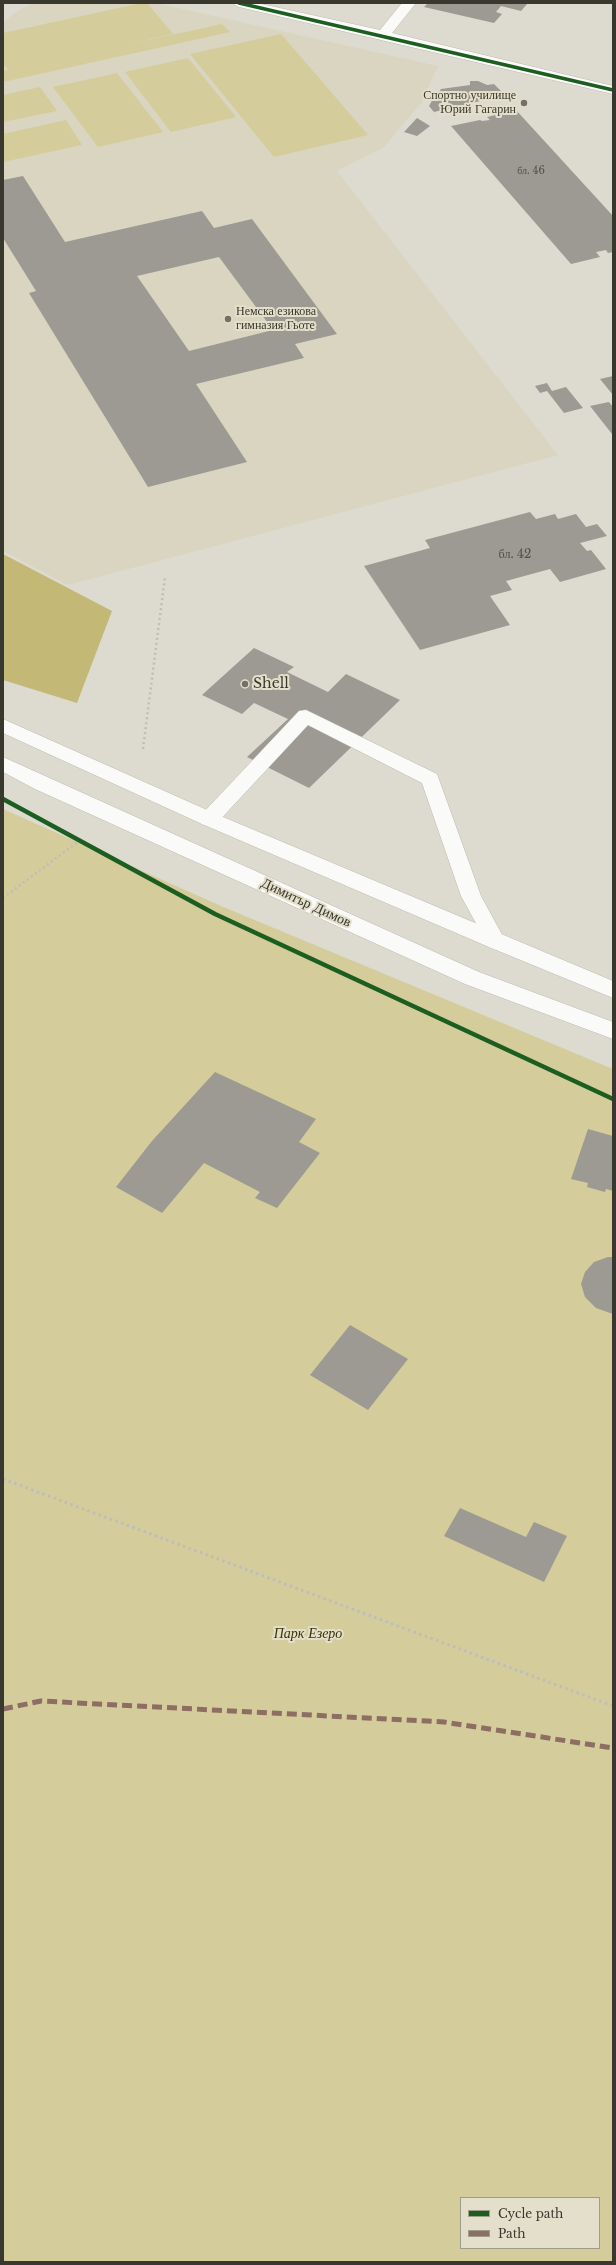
<!DOCTYPE html>
<html>
<head>
<meta charset="utf-8">
<style>
  body { margin:0 }
  #map { position:relative; width:616px; height:2265px; overflow:hidden; background:#dddbd0; font-family:"Libre Baskerville",serif }
  canvas { display:block }
  .frame { position:absolute; inset:0; border:4px solid #39382f; pointer-events:none }
  .legend { position:absolute; left:460px; top:2197px; width:140px; height:52px; box-sizing:border-box; background:#e3dfca; border:1px solid #9f9c8c; margin:0; padding:5px 7px; list-style:none; font-size:12px; color:#39382f }
  .legend li { display:flex; align-items:center; gap:8px; height:20px }
  .legend b { width:20px; border:1px solid #9f9c8c }
</style>
</head>
<body>
<div id="map">
<canvas width="616" height="2265"></canvas>
<div class="frame"></div>
<ul class="legend">
<li><b style="height:5px;background:#1b5e20"></b>Cycle path</li>
<li><b style="height:5px;background:#8d6e63"></b>Path</li>
</ul>
</div>
<script>
const c = document.querySelector('canvas').getContext('2d');
c.lineJoin = 'round';
function paint(path, color) { c.fillStyle = color; c.fill(path, 'evenodd'); }
const poly = rows => new Path2D(rows.map(r => 'M' + r).join(''));
function strokePath(path, color, width, dash) { c.strokeStyle = color; c.lineWidth = width; c.lineCap = dash ? 'butt' : 'round'; c.setLineDash(dash || []); c.stroke(path); }
function write(font, color, halo, rows, align = 'center') {
  c.font = font + ' "Libre Baskerville",serif'; c.lineWidth = 4; c.setLineDash([]); c.textBaseline = 'middle'; c.strokeStyle = halo; c.fillStyle = color; for (const [text, x, y, turn = 0] of rows) {
    c.save(); c.translate(x, y); c.rotate((+turn || 0) * Math.PI / 180); c.textAlign = isNaN(turn) ? turn : align; if (halo) c.strokeText(text, 0, 0); c.fillText(text, 0, 0); c.restore();
  }
}
paint(poly([
  [34,3,156,3,438,66,421,103,383,148,337,171,558,455,68,585,3,551,3,22,19,10]
]), '#d9d5c1');
paint(poly([
  [142,3,147,3,173,34,121,46,222,24,230,32,3,82,3,71,8,70,3,63,3,33],
  [281,34,368,135,274,157,190,54],
  [188,58,236,117,171,132,125,72],
  [117,73,163,132,98,147,53,87],
  [40,87,57,111,3,122,3,95],
  [66,120,82,145,3,162,3,134],
  [3,809,221,906,613,1069,613,2262,3,2262],
  [461,2198,599,2198,599,2248,461,2248]
]), '#d5cc9b');
paint(poly([
  [3,554,112,611,77,703,3,680]
]), '#c3b876');
paint(poly([
  [428,3,528,3,521,11,501,6,496,12,502,14,494,23,424,7],
  [470,81,478,81,487,85,494,84,505,95,434,112,429,106,434,97,442,96,439,92,441,89,470,85],
  [516,110,613,216,613,252,608,253,606,250,596,252,600,257,571,264,451,126,480,120,482,121,490,120,487,117],
  [417,118,430,126,417,136,404,132],
  [23,176,65,242,202,211,214,228,252,219,337,334,295,344,304,358,196,384,247,462,148,487,29,293,36,291,3,238,3,180],
  [219,257,273,330,189,351,137,276],
  [613,376,613,395,600,379],
  [547,383,552,391,566,387,583,408,564,413,547,391,540,393,535,386],
  [609,402,613,407,612,434,590,406],
  [530,512,536,519,555,514,558,519,576,514,586,527,597,524,607,536,580,543,587,551,591,550,606,569,560,582,550,569,506,581,512,590,490,596,510,625,420,650,364,566,430,548,425,540],
  [254,648,294,667,287,672,328,692,346,674,400,700,309,788,247,757,288,719,254,703,242,714,202,695],
  [215,1072,316,1119,299,1142,320,1153,277,1208,255,1198,260,1192,204,1163,162,1213,116,1187,152,1141],
  [588,1129,613,1136,613,1191,606,1189,605,1192,587,1187,588,1183,571,1179],
  [608,1257,613,1257,613,1314,596,1308,585,1297,581,1284,585,1272,594,1262],
  [350,1325,408,1359,368,1410,310,1375],
  [460,1508,526,1537,534,1522,567,1536,544,1582,444,1536]
]), '#9c9a92');
const minor = poly([
  [232,3,257,3,380,30,402,3,416,3,392,33,613,86,613,94,239,7,232,3],
  [306,710,437,774,481,896,506,942,503,947,496,950,489,947,461,896,422,783,308,725,216,824,209,826,202,824,199,819,202,814,299,711,306,710]
]);
const major = poly([
  [3,719,216,814,613,981,613,998,489,947,202,824,3,733,3,719],
  [3,757,479,972,613,1022,613,1039,465,984,35,789,3,772,3,757]
]);
strokePath(minor, '#bbb9b1', 1);
strokePath(major, '#bbb9b1', 1);
strokePath(poly([
  [143,749,165,577],
  [3,898,79,841]
]), '#bebdba', 2.5, [2, 3]);
strokePath(poly([
  [3,1479,613,1706]
]), '#bebdba', 3, [2.5, 3.5]);
paint(minor, '#fafaf8');
paint(major, '#fafaf8');
strokePath(poly([
  [3,1709,41,1701,444,1722,613,1748]
]), '#8d6e63', 5, [10, 5]);
strokePath(poly([
  [239,3,613,90]
]), '#1b5e20', 3.5);
strokePath(poly([
  [3,799,215,914,613,1099]
]), '#1b5e20', 4.5);
for (const [x, y, r, color] of [
  [524,103,4,"#727167"],
  [228,319,4,"#727167"],
  [245,684,4,"#727167"]
]) { const dot = new Path2D(); dot.arc(x, y, r, 0, 2 * Math.PI); c.fillStyle = color; c.fill(dot); strokePath(dot, '#e3dfca', 1.5); }
write('10px', '#525048', null, [
  ["бл. 46",531,171]
]);
write('12px', '#39382f', '#e3dfca', [
  ["Спортно училище",516,96],
  ["Юрий Гагарин",516,110],
  ["Немска езикова",236,312,"left"],
  ["гимназия Гьоте",236,326,"left"]
], 'right');
write('12px', '#525048', null, [
  ["бл. 42",515,555]
]);
write('14px', '#39382f', '#e3dfca', [
  ["Shell",253,684]
], 'left');
write('14px', '#39382f', '#e3dfca', [
  ["Димитър Димов",306,903,25]
]);
write('italic 14px', '#3c3405', '#e3dfca', [
  ["Парк Езеро",308,1634]
]);
</script>
</body>
</html>
